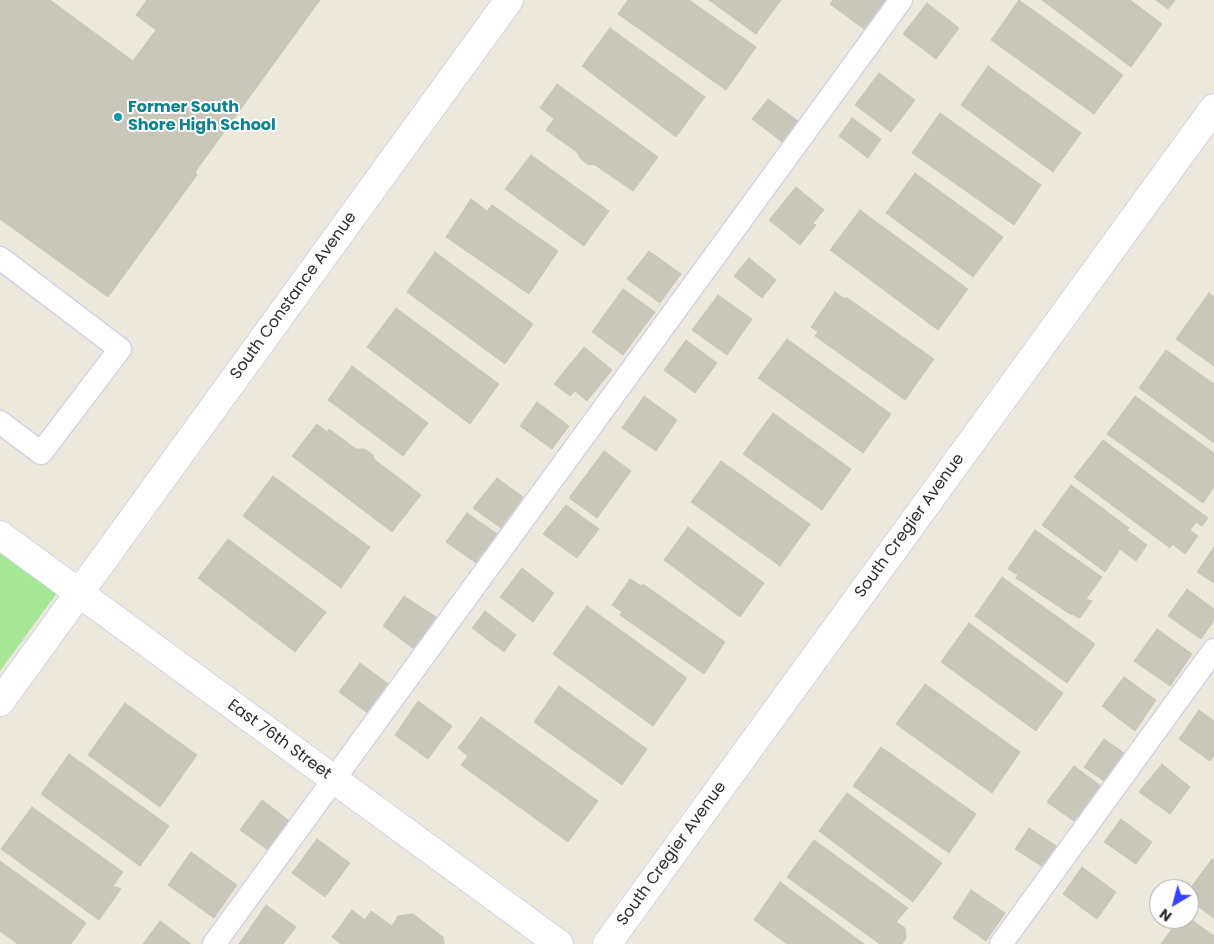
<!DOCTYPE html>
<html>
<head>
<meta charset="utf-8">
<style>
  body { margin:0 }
  #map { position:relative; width:1214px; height:944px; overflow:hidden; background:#ede8dc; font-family:Poppins,sans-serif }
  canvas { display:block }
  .north { position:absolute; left:1149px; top:879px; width:50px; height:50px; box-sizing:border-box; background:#fff; border:1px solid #aaa; border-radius:50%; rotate:217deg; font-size:14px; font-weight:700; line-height:20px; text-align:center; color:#2b2b2b }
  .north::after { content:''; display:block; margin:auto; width:18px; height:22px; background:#3742ff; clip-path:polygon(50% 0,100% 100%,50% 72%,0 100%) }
</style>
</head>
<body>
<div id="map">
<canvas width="1214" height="944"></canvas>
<div class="north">N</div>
</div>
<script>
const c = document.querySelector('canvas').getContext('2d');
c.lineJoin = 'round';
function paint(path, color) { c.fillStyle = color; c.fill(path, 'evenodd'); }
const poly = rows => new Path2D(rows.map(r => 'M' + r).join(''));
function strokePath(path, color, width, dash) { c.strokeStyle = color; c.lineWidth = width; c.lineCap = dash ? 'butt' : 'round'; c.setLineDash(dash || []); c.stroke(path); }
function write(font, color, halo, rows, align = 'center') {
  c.font = font + ' Poppins,sans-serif'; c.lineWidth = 4; c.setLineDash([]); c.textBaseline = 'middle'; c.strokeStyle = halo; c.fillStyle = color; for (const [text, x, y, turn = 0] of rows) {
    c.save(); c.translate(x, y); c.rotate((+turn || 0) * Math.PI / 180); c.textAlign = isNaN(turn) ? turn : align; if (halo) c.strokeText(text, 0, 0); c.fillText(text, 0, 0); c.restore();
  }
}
paint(poly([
  [0,547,59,590,0,671]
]), '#a6e795');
const building = poly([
  [0,0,50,0,133,61,156,30,136,15,147,0,320,0,195,172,197,175,108,297,0,219,0,0],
  [628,0,689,0,756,47,726,90,618,14,628,0],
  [709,0,781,0,756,34,709,0],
  [833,0,886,0,864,29,830,4,833,0],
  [1019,0,1123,75,1094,114,991,40,1019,0],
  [1042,0,1130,0,1162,24,1131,67,1042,0],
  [1156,0,1175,0,1168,9,1156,0],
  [927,3,959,28,936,59,903,34,927,3],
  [610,28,705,97,676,137,582,66,610,28],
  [988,66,1081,133,1053,172,961,105,988,66],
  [879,73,915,100,891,132,855,105,879,73],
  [557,84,658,157,633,191,595,165,587,164,580,158,577,152,546,130,554,119,540,108,557,84],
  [768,99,798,121,782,142,752,119,768,99],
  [940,113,1041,185,1014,225,912,153,940,113],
  [852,118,881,139,868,158,839,136,852,118],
  [531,155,609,211,584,246,505,189,531,155],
  [915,173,1003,237,973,277,886,213,915,173],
  [796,187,824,210,813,223,816,225,800,245,769,220,796,187],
  [471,199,487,211,492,205,558,251,529,294,446,237,471,199],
  [860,210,968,289,938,330,830,250,860,210],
  [649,251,681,274,660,303,627,279,649,251],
  [435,252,533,324,505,364,407,292,435,252],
  [749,258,776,280,762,298,734,276,749,258],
  [623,289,655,312,623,355,592,332,623,289],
  [835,292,845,299,846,297,934,359,905,400,815,336,818,332,811,327,835,292],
  [1209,293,1214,297,1214,366,1176,339,1209,293],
  [718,295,752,319,727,355,692,330,718,295],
  [396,308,499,384,470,424,367,347,396,308],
  [787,339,891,414,863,453,758,378,787,339],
  [686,340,717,363,695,393,664,370,686,340],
  [584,347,612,370,587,401,575,391,570,396,554,384,584,347],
  [1166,350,1214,384,1214,443,1139,388,1166,350],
  [352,366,428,423,403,456,328,400,352,366],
  [644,396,677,420,656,451,622,428,644,396],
  [1135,396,1214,453,1214,487,1203,503,1107,434,1135,396],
  [537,402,569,426,552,449,520,426,537,402],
  [773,413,851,469,822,510,743,454,773,413],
  [317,424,327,432,329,429,356,449,365,449,373,455,375,460,421,495,392,532,292,456,317,424],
  [1103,440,1208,518,1202,526,1196,522,1190,530,1198,536,1185,554,1172,544,1170,548,1074,477,1103,440],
  [604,451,631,471,597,518,569,498,604,451],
  [721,461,810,524,780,566,691,502,721,461],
  [273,476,370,547,341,588,243,516,273,476],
  [497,478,523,497,501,528,473,508,497,478],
  [1071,485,1129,528,1127,530,1147,545,1136,561,1120,549,1105,572,1042,525,1071,485],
  [566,505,599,529,577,558,543,534,566,505],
  [467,513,500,536,479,565,446,542,467,513],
  [688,527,764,583,740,617,664,560,688,527],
  [1035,530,1102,577,1086,599,1092,601,1080,618,1067,612,1016,578,1018,575,1008,569,1035,530],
  [228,539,326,612,295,652,198,578,228,539],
  [1214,547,1214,583,1197,572,1214,547],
  [522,568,554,593,533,622,500,597,522,568],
  [1002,577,1095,644,1067,683,975,616,1002,577],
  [630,579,642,586,643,584,725,642,704,674,620,615,622,612,612,605,630,579],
  [1187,589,1214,609,1214,620,1201,639,1168,616,1187,589],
  [404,596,436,617,414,649,383,626,404,596],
  [587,606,687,678,653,726,553,654,587,606],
  [485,611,516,635,504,652,472,628,485,611],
  [969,623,1063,693,1036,731,941,662,969,623],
  [1157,629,1192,654,1170,686,1134,661,1157,629],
  [360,663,390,685,369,714,339,692,360,663],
  [1124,677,1156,700,1135,731,1102,706,1124,677],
  [925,684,1020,752,992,793,896,724,925,684],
  [559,686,647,749,622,785,534,722,559,686],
  [418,701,452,726,428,759,395,735,418,701],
  [125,703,197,755,160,807,88,755,125,703],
  [1199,710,1214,721,1214,756,1210,761,1179,739,1199,710],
  [481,717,598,801,568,842,461,765,468,756,458,748,481,717],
  [1104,739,1124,753,1104,781,1084,767,1104,739],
  [881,747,976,814,949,853,853,786,881,747],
  [69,754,169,826,140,866,41,794,69,754],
  [1162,764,1190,787,1170,814,1139,792,1162,764],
  [1074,766,1101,786,1075,822,1047,802,1074,766],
  [847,793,942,863,913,902,819,831,847,793],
  [262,800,292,823,271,852,240,830,262,800],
  [32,807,123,872,113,886,121,889,99,920,1,849,32,807],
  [1121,819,1152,842,1136,864,1104,842,1121,819],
  [1029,828,1058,847,1043,867,1015,849,1029,828],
  [317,839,350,863,325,897,292,873,317,839],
  [814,840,908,908,896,922,905,928,906,938,902,944,880,944,787,877,814,840],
  [191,852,237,885,214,918,168,885,191,852],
  [1212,859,1214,861,1214,918,1189,900,1189,890,1212,859],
  [0,861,86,923,71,944,18,944,0,931,0,861],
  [1082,867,1116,892,1097,919,1063,894,1082,867],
  [780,882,864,944,787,944,754,920,780,882],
  [971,890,1005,913,986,941,953,918,971,890],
  [266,905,296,927,283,944,239,944,266,905],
  [352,910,365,920,371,911,392,926,398,916,413,914,443,937,444,944,341,944,332,937,352,910],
  [1189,918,1214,936,1214,944,1161,944,1179,919,1189,918],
  [160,921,191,944,143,944,160,921]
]);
paint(building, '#c9c6ba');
strokePath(building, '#c9c4b5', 1);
const lane = poly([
  [0,258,120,349,41,453,0,422],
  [214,944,901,0],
  [1001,944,1214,650]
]);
const street = poly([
  [0,702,509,0],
  [607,944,1214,108]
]);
const secondary = poly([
  [0,535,559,944]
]);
strokePath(lane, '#d1d2e4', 25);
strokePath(street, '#d1d2e4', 30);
strokePath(secondary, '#d1d2e4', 30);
strokePath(lane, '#fff', 22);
strokePath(street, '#fff', 28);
strokePath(secondary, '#fff', 28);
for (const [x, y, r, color] of [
  [118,117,5,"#0f9aa8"]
]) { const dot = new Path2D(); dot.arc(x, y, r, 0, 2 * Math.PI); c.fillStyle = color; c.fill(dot); strokePath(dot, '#fff', 2); }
write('bold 16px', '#0d838f', '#fff', [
  ["Former South",128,108],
  ["Shore High School",128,126]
], 'left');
write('16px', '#2b2b2b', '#fff', [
  ["South Constance Avenue",294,296,-54],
  ["South Cregier Avenue",910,526,-54],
  ["East 76th Street",279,740,36],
  ["South Cregier Avenue",672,854,-54]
]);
</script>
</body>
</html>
